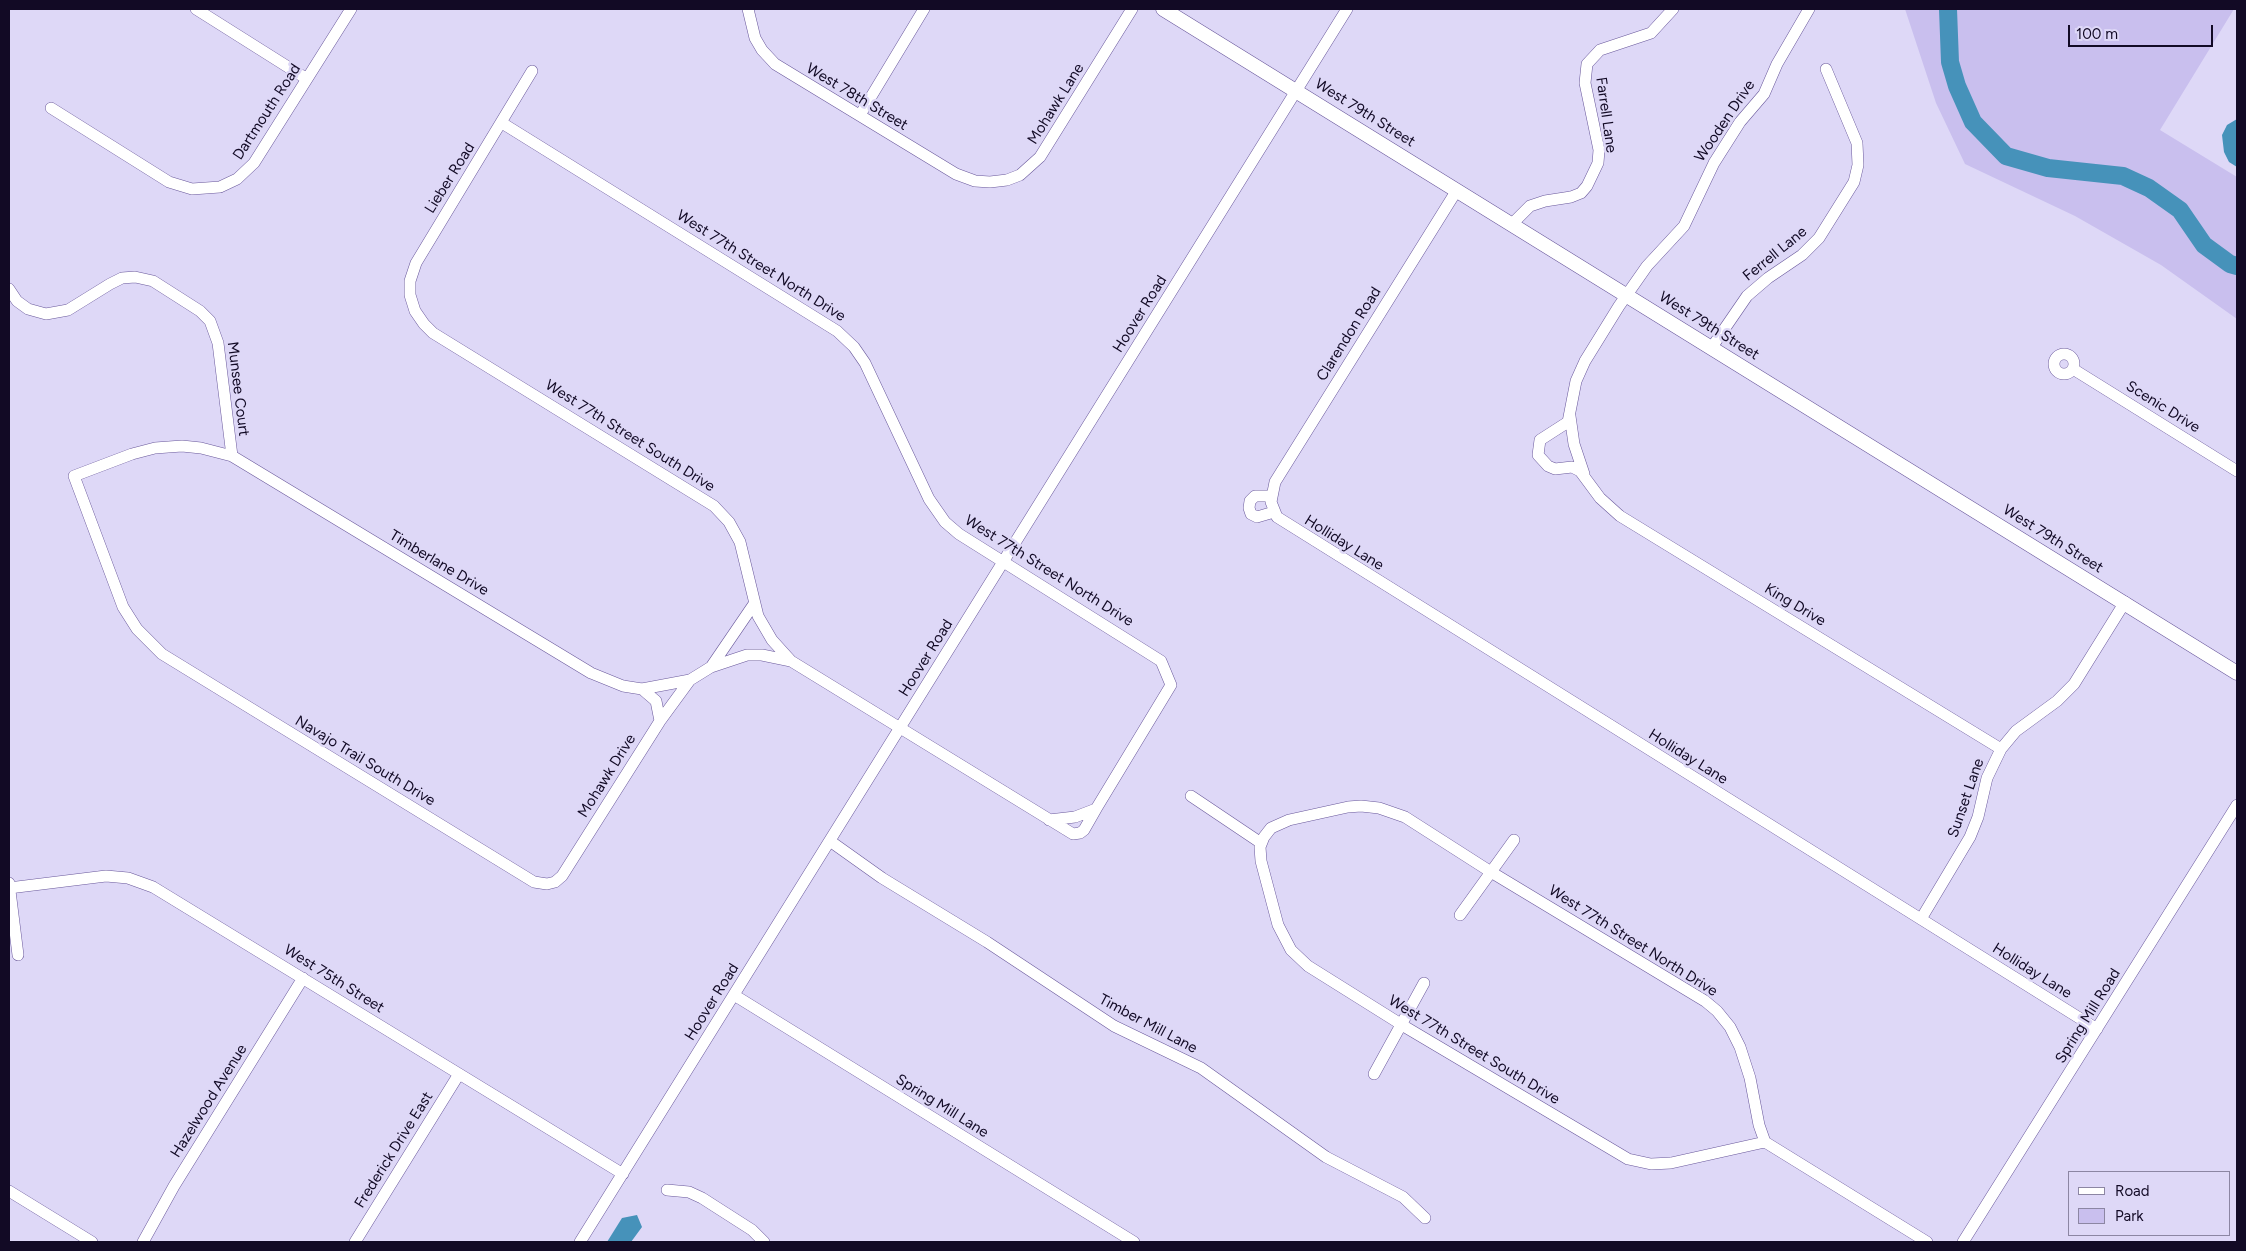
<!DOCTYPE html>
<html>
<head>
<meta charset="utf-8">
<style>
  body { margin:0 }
  #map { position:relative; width:2246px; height:1251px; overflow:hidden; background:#ded8f7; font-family:Figtree,sans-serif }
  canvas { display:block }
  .frame { position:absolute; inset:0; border:10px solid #120a25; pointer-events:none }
  .legend { position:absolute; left:2068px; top:1171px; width:162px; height:65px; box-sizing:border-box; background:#ded8f7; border:1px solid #8c86a3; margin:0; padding:6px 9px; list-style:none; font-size:15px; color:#120a25 }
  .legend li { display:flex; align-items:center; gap:10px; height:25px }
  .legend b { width:25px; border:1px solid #8c86a3 }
  .scale { position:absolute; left:2068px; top:25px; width:145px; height:22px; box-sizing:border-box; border:2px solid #120a25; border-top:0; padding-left:6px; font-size:15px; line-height:18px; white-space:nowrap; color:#120a25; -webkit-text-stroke:4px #ded8f7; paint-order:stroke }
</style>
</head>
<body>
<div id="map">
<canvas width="2246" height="1251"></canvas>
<div class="frame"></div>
<ul class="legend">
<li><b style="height:6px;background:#fff"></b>Road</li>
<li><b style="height:14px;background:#c9bfee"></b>Park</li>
</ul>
<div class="scale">100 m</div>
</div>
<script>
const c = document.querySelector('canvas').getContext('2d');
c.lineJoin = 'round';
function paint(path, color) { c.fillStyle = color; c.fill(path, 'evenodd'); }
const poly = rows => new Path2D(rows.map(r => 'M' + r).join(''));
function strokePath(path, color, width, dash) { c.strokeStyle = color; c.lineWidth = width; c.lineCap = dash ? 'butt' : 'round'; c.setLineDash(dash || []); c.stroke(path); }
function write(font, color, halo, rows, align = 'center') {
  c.font = font + ' Figtree,sans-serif'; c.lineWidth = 5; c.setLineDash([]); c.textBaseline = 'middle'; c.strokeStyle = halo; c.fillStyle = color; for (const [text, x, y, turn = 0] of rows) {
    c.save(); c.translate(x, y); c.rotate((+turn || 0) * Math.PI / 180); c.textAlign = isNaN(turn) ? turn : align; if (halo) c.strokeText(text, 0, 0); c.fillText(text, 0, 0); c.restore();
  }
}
paint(poly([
  [1905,9,2234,9,2160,130,2237,177,2237,319,2161,265,2075,216,1965,164,1936,103]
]), '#c9bfee');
paint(poly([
  [2237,119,2237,167,2229,162,2224,152,2222,135,2227,125],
  [637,1215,642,1227,631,1242,607,1242,622,1218]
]), '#4692ba');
strokePath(poly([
  [1948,9,1950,62,1957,86,1973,122,2006,156,2048,168,2123,176,2149,188,2180,210,2204,245,2230,264,2237,266]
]), '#4692ba', 18);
const minor = poly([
  [196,9,307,79],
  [748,9,755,38,762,50,775,64,956,174,975,181,990,182,1007,180,1020,175,1040,157,1132,9],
  [1809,9,1777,64,1764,94,1740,122,1714,163,1684,226,1647,266,1619,306,1585,361,1576,381,1568,422,1540,440,1538,455,1548,466,1555,469,1572,467,1580,471,1600,498,1620,516,2001,749],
  [532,71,416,263,410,281,410,295,415,311,424,324,433,333,714,506,729,522,740,542,758,616,772,640,791,661,1073,834,1080,833,1084,830,1096,809],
  [51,108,169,182,192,189,220,187,237,179,254,163,351,9],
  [860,115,924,9],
  [502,123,837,331,854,347,865,363,929,499,945,522,959,534,1161,661,1171,685,1096,809,1075,817,1049,820],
  [1457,190,1275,482,1271,502,1277,517,2097,1029],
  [1512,224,1530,206,1545,201,1571,197,1581,193,1587,186,1598,163,1599,150,1585,83,1587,64,1600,50,1651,33,1673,9],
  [9,289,17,301,28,309,46,314,68,310,110,284,122,278,135,277,153,281,200,311,210,321,218,343,232,456],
  [1712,347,1747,296,1768,278,1802,255,1819,238,1854,182,1858,165,1857,143,1826,69],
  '2054 364a10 10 0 1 1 20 0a10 10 0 1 1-20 0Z',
  [2073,369,2237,471],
  [1570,416,1574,444,1584,474],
  [1271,496,1255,496,1250,501,1249,508,1251,514,1257,517,1274,512],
  [711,667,754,604],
  [690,680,660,721,562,876,555,882,547,884,534,882,162,654,137,629,123,607,74,476,132,454,155,448,182,446,201,448,232,456,591,673,623,686,642,689,690,680,711,667,747,655,762,655,791,661],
  [642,689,656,701,660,721],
  [1191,796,1261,843],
  [830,841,882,878,987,942,1114,1026,1201,1068,1326,1157,1403,1197,1425,1218],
  [9,883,18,955],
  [9,888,106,876,128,878,153,887,623,1174],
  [1460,915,1514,840],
  [1921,919,1970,837,1978,817,1987,778,2001,749,2016,731,2057,701,2074,684,2125,602],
  [734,995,1134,1242],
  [1374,1074,1424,983],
  [1765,1142,1671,1163,1651,1164,1628,1159,1407,1028,1308,966,1291,950,1278,925,1261,861,1260,847,1264,837,1271,828,1289,820,1348,807,1361,806,1379,808,1405,817,1491,872,1705,1001,1717,1011,1730,1027,1740,1047,1750,1078,1759,1125,1765,1142,1927,1242],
  [667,1190,689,1192,702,1198,752,1230,764,1242],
  [9,1191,92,1242],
  [143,1242,174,1186,303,978],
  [355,1242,459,1074],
  [580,1242,1347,9],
  [1963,1242,2237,805]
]);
const major = poly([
  [1163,9,2237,673]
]);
strokePath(minor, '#69589b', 12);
strokePath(major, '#69589b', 15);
strokePath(minor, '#fff', 11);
strokePath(major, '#fff', 14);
write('15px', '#120a25', '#ded8f7', [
  ["West 78th Street",857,97,31],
  ["Mohawk Lane",1056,104,-58],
  ["Dartmouth Road",267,112,-57],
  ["West 79th Street",1365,113,32],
  ["Farrell Lane",1606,115,82],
  ["Wooden Drive",1725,121,-56],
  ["Lieber Road",450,178,-58],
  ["Ferrell Lane",1775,254,-39],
  ["West 77th Street North Drive",761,266,32],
  ["Hoover Road",1140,314,-58],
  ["West 79th Street",1709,326,32],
  ["Clarendon Road",1349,334,-58],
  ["Munsee Court",238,389,83],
  ["Scenic Drive",2163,407,32],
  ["West 77th Street South Drive",630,436,32],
  ["West 79th Street",2053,539,32],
  ["Holliday Lane",1344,543,32],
  ["Timberlane Drive",439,563,31],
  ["West 77th Street North Drive",1049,571,32],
  ["King Drive",1795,605,31],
  ["Hoover Road",926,658,-58],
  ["Holliday Lane",1688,757,32],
  ["Navajo Trail South Drive",365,761,31],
  ["Mohawk Drive",607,776,-58],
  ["Sunset Lane",1966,798,-71],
  ["West 77th Street North Drive",1633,941,32],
  ["Holliday Lane",2032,971,32],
  ["West 75th Street",334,979,32],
  ["Hoover Road",712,1002,-58],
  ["Spring Mill Road",2088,1016,-58],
  ["Timber Mill Lane",1148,1024,28],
  ["West 77th Street South Drive",1474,1050,31],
  ["Hazelwood Avenue",209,1101,-58],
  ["Spring Mill Lane",942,1106,32],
  ["Frederick Drive East",394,1150,-58]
]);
</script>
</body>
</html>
